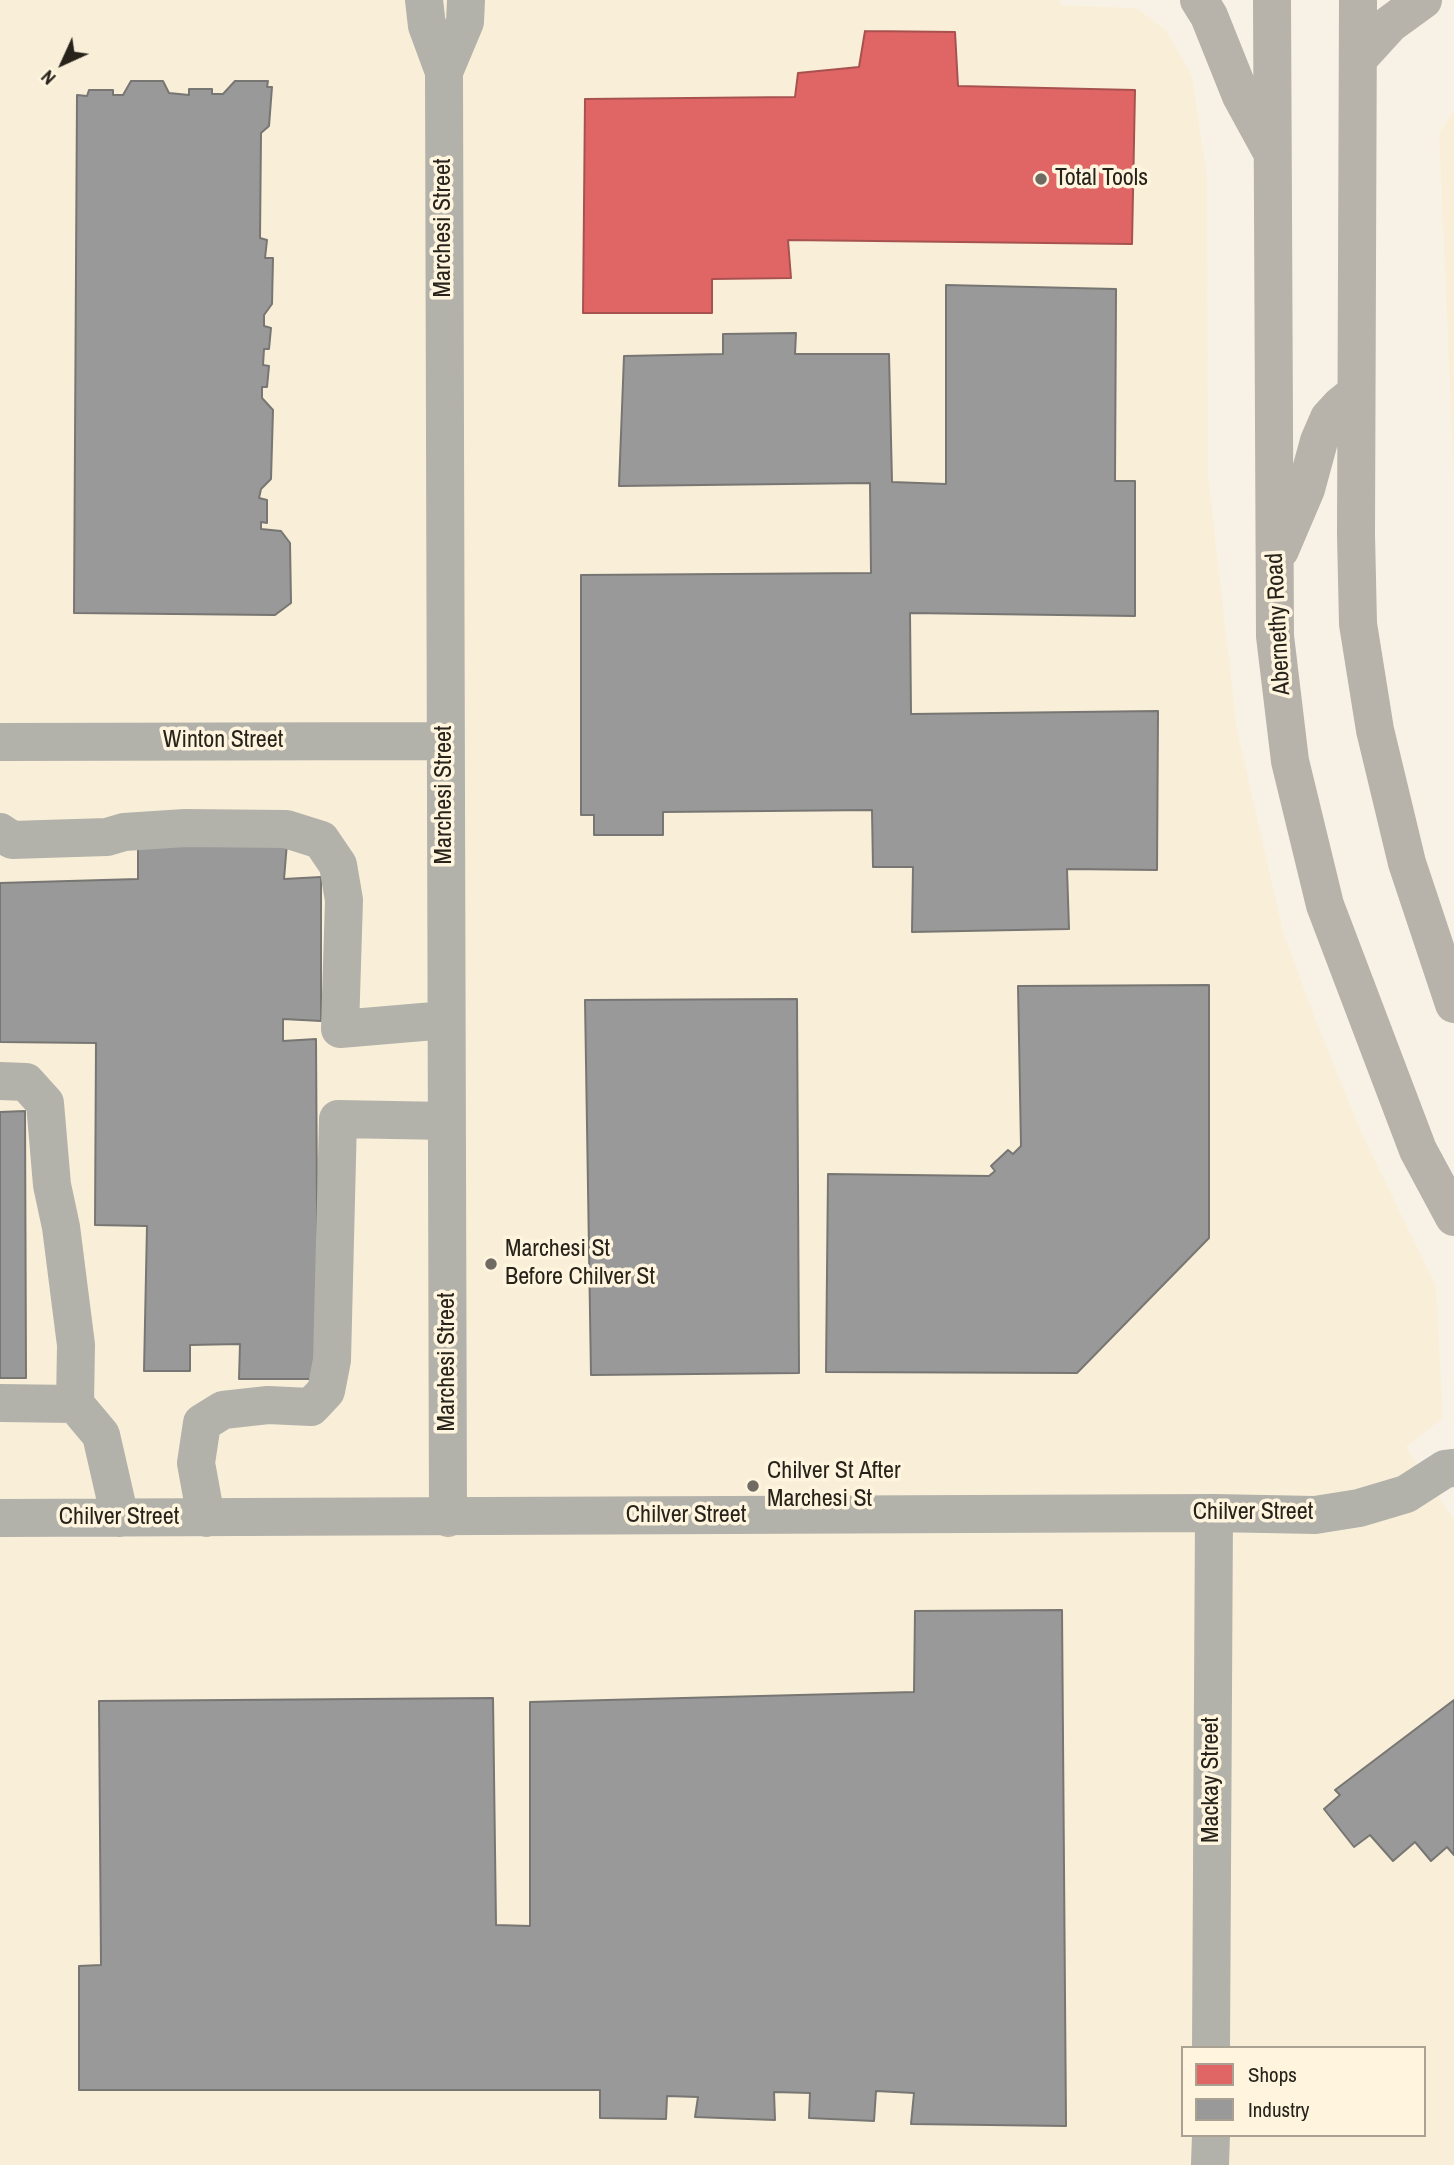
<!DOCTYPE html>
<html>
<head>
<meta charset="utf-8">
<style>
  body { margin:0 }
  #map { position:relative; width:1454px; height:2165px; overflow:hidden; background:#f8f2e6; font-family:"Archivo Narrow",sans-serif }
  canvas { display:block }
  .legend { position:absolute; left:1181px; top:2046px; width:245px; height:91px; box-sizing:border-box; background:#fff5df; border:2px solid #a9a191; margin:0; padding:9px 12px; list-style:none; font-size:21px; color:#27231b }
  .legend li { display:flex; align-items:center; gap:14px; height:35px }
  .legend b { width:35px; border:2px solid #a9a191 }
  .north { position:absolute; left:28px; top:28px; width:70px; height:70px; -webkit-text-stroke:5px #fff5df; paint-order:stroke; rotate:225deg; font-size:19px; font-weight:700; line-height:28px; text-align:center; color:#27231b }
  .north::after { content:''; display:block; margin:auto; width:24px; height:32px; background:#27231b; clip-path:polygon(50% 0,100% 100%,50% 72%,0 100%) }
</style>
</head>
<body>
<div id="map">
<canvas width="1454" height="2165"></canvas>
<ul class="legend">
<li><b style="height:19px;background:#e06666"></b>Shops</li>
<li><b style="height:19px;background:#999"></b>Industry</li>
</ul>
<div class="north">N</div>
</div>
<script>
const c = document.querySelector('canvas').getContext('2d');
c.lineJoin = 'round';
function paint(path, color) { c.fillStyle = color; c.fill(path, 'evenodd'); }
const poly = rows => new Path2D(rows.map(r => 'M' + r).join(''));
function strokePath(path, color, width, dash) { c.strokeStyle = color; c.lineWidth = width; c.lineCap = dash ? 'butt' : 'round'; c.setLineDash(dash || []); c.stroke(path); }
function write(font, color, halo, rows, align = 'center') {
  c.font = font + ' "Archivo Narrow",sans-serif'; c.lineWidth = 7; c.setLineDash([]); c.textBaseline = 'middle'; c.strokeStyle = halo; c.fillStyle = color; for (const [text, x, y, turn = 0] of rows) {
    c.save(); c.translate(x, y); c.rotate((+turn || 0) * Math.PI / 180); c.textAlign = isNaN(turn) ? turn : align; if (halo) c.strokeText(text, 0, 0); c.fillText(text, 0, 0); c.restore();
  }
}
paint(poly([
  [0,0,1059,0,1060,5,1136,8,1166,30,1192,76,1207,177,1208,475,1237,730,1283,931,1317,1024,1363,1136,1436,1286,1443,1418,1406,1447,1454,1520,1454,2165,0,2165],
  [1183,2048,1424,2048,1424,2135,1183,2135],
  [1454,111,1454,480,1439,133]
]), '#f9efd9');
const shops = poly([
  [865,31,955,32,958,86,1135,90,1132,244,788,240,791,278,712,279,712,313,583,313,585,99,795,97,798,73,859,67,865,31]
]);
paint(shops, '#e06666');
strokePath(shops, '#a85250', 2);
const industry = poly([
  [131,81,163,81,169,93,189,95,189,89,212,89,212,94,223,94,235,81,268,81,267,87,272,87,269,126,261,133,260,238,267,240,265,258,273,258,272,304,264,315,264,326,271,328,269,349,264,349,263,365,269,366,267,387,262,387,262,398,273,410,271,479,261,489,259,498,267,500,267,523,261,522,261,529,281,531,290,543,291,603,275,615,74,613,77,95,87,96,89,90,113,90,113,95,123,95,131,81],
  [946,285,1116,289,1115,481,1135,481,1135,616,910,613,911,714,1158,711,1157,870,1067,869,1069,929,912,932,913,867,873,867,872,810,663,812,663,835,594,835,594,815,581,815,581,575,871,573,870,483,619,486,624,356,723,354,723,334,796,333,795,354,889,354,892,482,946,484,946,285],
  [138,840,287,843,284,879,321,877,321,1021,283,1019,283,1041,316,1039,318,1379,239,1379,240,1344,190,1345,190,1371,144,1371,147,1226,95,1225,96,1043,0,1042,0,883,138,879,138,840],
  [1209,985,1209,1238,1077,1373,826,1372,828,1174,989,1176,995,1171,991,1166,1008,1150,1013,1154,1021,1146,1018,986,1209,985],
  [797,999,799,1373,591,1375,585,1000,797,999],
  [25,1111,26,1378,0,1378,0,1112,25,1111],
  [1062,1610,1066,2126,911,2124,914,2093,876,2091,874,2121,809,2118,810,2093,774,2092,775,2120,695,2117,698,2097,667,2096,666,2119,600,2118,600,2090,79,2090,79,1966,101,1965,99,1701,493,1698,496,1925,530,1926,530,1702,914,1692,915,1611,1062,1610],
  [1454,1700,1454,1855,1447,1847,1431,1861,1415,1842,1393,1861,1370,1835,1354,1847,1324,1809,1340,1795,1335,1790,1454,1700]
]);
paint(industry, '#999');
strokePath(industry, '#777673', 2);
strokePath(poly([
  [424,0,427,26,444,72,448,1518],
  [444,72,465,22,466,0],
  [0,742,445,741],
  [0,832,12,840,107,837,124,832,185,828,286,829,321,840,338,865,344,900,340,1029,446,1020],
  [0,1081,26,1082,45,1103,52,1185,61,1227,76,1345,75,1404,101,1435,120,1518],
  [0,1403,75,1404],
  [0,1518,1214,1513,1315,1515,1359,1508,1406,1494,1445,1469,1454,1468],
  [206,1518,196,1463,202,1423,223,1410,268,1405,311,1407,326,1391,332,1360,338,1119,447,1121],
  [1211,2048,1214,1513],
  [1210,2165,1211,2135]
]), '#b2b1aa', 38);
strokePath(poly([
  [1199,0,1209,16,1241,96,1270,149],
  [1272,0,1275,636,1290,761,1325,905,1418,1150,1454,1217],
  [1358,0,1356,534,1358,624,1375,730,1407,863,1454,1004],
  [1358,59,1390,24,1423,0],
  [1280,550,1306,489,1319,441,1329,418,1340,406,1356,393]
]), '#b7b2aa', 38);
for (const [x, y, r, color] of [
  [1041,179,7,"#706b62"],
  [491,1264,7,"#706b62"],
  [753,1486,7,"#706b62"]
]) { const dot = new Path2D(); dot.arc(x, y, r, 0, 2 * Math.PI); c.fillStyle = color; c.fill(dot); strokePath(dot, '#fff5df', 2.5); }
write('24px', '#27231b', '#fff5df', [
  ["Total Tools",1055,179],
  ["Marchesi St",505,1250],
  ["Before Chilver St",505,1278],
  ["Chilver St After",767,1472],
  ["Marchesi St",767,1500]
], 'left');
write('24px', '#27231b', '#fff5df', [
  ["Marchesi Street",444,228,-90],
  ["Abernethy Road",1279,624,-93],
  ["Winton Street",223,741],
  ["Marchesi Street",445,795,-90],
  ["Marchesi Street",448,1362,-90],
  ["Chilver Street",1253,1513],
  ["Chilver Street",686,1516],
  ["Chilver Street",119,1518],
  ["Mackay Street",1212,1780,-90]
]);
</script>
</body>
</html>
